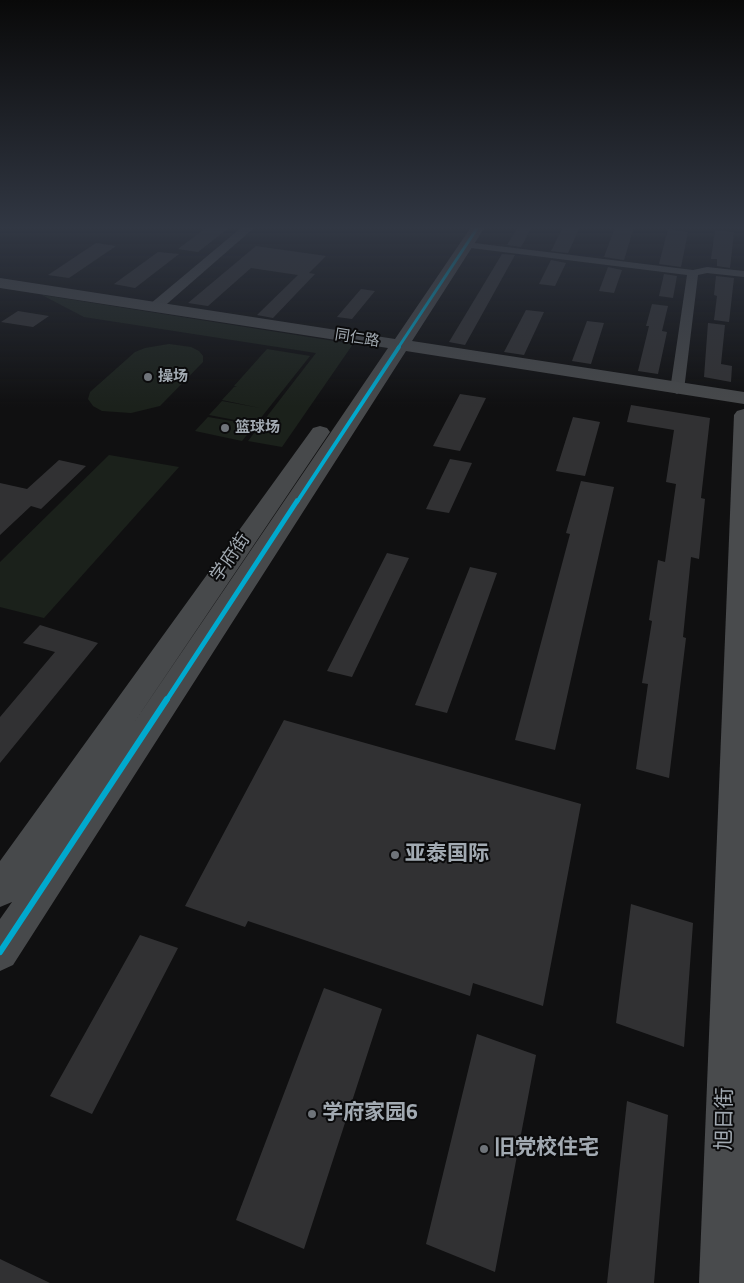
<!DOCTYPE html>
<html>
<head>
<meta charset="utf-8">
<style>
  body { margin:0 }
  canvas { display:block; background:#101011 }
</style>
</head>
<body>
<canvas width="744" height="1283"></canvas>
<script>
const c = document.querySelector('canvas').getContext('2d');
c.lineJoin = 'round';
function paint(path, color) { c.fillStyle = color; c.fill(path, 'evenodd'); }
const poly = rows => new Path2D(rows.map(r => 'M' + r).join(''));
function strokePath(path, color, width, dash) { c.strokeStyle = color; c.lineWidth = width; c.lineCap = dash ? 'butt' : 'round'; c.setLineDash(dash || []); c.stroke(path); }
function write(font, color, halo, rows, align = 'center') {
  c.font = font + ' "Titillium Web","Noto Sans SC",sans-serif'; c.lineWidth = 4; c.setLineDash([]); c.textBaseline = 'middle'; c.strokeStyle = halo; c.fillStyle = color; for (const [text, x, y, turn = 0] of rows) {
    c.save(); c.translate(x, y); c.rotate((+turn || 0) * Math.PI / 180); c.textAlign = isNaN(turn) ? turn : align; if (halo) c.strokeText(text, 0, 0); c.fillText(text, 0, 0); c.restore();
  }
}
paint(poly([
  [42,295,353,344,282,447,248,441,316,353,84,317],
  [169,344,191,347,199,351,203,356,203,362,160,406,131,413,102,411,93,406,88,399,90,392,135,352,145,348],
  [267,349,310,356,256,424,209,415,222,401,260,408,222,400,234,387,237,387,234,386],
  [208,417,255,425,242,441,195,431],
  [109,455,179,467,44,618,0,607,0,562]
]), '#1b211b');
paint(poly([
  [207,227,230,227,198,252,178,249],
  [518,227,532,227,521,247,507,245],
  [563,227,580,227,568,253,551,251],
  [615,227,634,227,624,260,604,257],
  [668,229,688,232,681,267,659,264],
  [715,230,734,232,730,268,717,266,717,259,711,259],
  [96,243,116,246,69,278,48,275],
  [256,246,326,256,309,273,315,274,273,318,257,315,298,275,251,268,208,306,188,303],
  [158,252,179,254,135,288,114,284],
  [502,254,515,255,465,345,449,342],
  [551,260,566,263,555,286,539,284],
  [608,267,622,270,614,293,599,291],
  [664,274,677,276,673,298,659,296],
  [716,276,734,278,729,322,714,320,717,296,714,295],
  [361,289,375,291,352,319,337,317],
  [652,304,668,306,662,331,667,332,658,374,638,371,649,326,646,326],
  [526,310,544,312,524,355,504,352],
  [18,311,49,316,33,327,1,322],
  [587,321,604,323,591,364,572,361],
  [708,323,725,325,721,364,732,366,731,382,704,377],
  [460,394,486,398,460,451,433,446],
  [631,405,710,418,701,498,705,499,699,559,691,557,683,637,686,638,669,778,636,769,648,684,642,683,652,621,649,620,658,560,665,562,676,484,666,482,674,430,627,422],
  [573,417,600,422,585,476,556,471],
  [450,459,472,463,449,513,426,509],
  [59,460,86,466,41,509,31,506,0,535,0,483,27,489],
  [581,481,614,487,555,750,515,740,570,534,566,533],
  [387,553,409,558,352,677,327,671],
  [470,567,497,573,447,713,415,705],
  [40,625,98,643,0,763,0,717,55,652,23,643],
  [284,720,581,804,543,1006,473,983,470,996,248,921,245,927,185,906],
  [631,904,693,923,684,1047,616,1023],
  [140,935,178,948,92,1114,50,1096],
  [324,988,382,1009,304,1249,236,1220],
  [477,1034,536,1055,495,1272,426,1244],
  [627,1101,668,1115,654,1283,607,1283],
  [0,1259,50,1283,0,1283]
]), '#313133');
paint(poly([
  [466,242,693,270,707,267,744,271,744,277,707,273,698,275,684,390,677,394,670,390,687,275,463,247,461,245,466,242]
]), '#454749');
paint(poly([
  [242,227,255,227,160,310,150,310,148,307,150,304,242,227]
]), '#454749');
paint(poly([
  [744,409,744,1283,699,1283,734,415,737,411,744,409]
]), '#494b4d');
paint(poly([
  [471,227,485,227,412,341,744,392,744,404,406,351,13,965,0,971,0,919,12,902,0,907,0,861,313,428,320,426,327,428,330,432,129,730,388,348,0,288,0,278,395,339,471,227]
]), '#47494b');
strokePath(poly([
  [398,348,478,227]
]), '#00a9ce', 3);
strokePath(poly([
  [297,502,399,347]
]), '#00a9ce', 4);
strokePath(poly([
  [166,701,297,501]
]), '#00a9ce', 5);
strokePath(poly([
  [0,952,167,699]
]), '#00a9ce', 6);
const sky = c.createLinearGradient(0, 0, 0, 407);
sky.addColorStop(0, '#090909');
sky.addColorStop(0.56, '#313743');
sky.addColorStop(1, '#31374300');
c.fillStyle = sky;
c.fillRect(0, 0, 744, 407);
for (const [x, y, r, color] of [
  [148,377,5,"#6f747a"],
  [225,428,5,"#6f747a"],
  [395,855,5,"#6f747a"],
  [312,1114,5,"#6f747a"],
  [484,1149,5,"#6f747a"]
]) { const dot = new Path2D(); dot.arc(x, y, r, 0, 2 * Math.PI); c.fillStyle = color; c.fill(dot); strokePath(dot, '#0b0b0c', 2); }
write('15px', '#a2aab2', '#0b0b0c', [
  ["同仁路",357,339,9]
]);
write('bold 15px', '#a2aab2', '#0b0b0c', [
  ["操场",158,377],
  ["篮球场",235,428]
], 'left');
write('18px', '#a2aab2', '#0b0b0c', [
  ["学府街",231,558,-55]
]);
write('bold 21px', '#a2aab2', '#0b0b0c', [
  ["亚泰国际",405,855],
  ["学府家园6",322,1114],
  ["旧党校住宅",494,1149]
], 'left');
write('21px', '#a2aab2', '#0b0b0c', [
  ["旭日街",726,1119,-89]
]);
</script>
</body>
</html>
